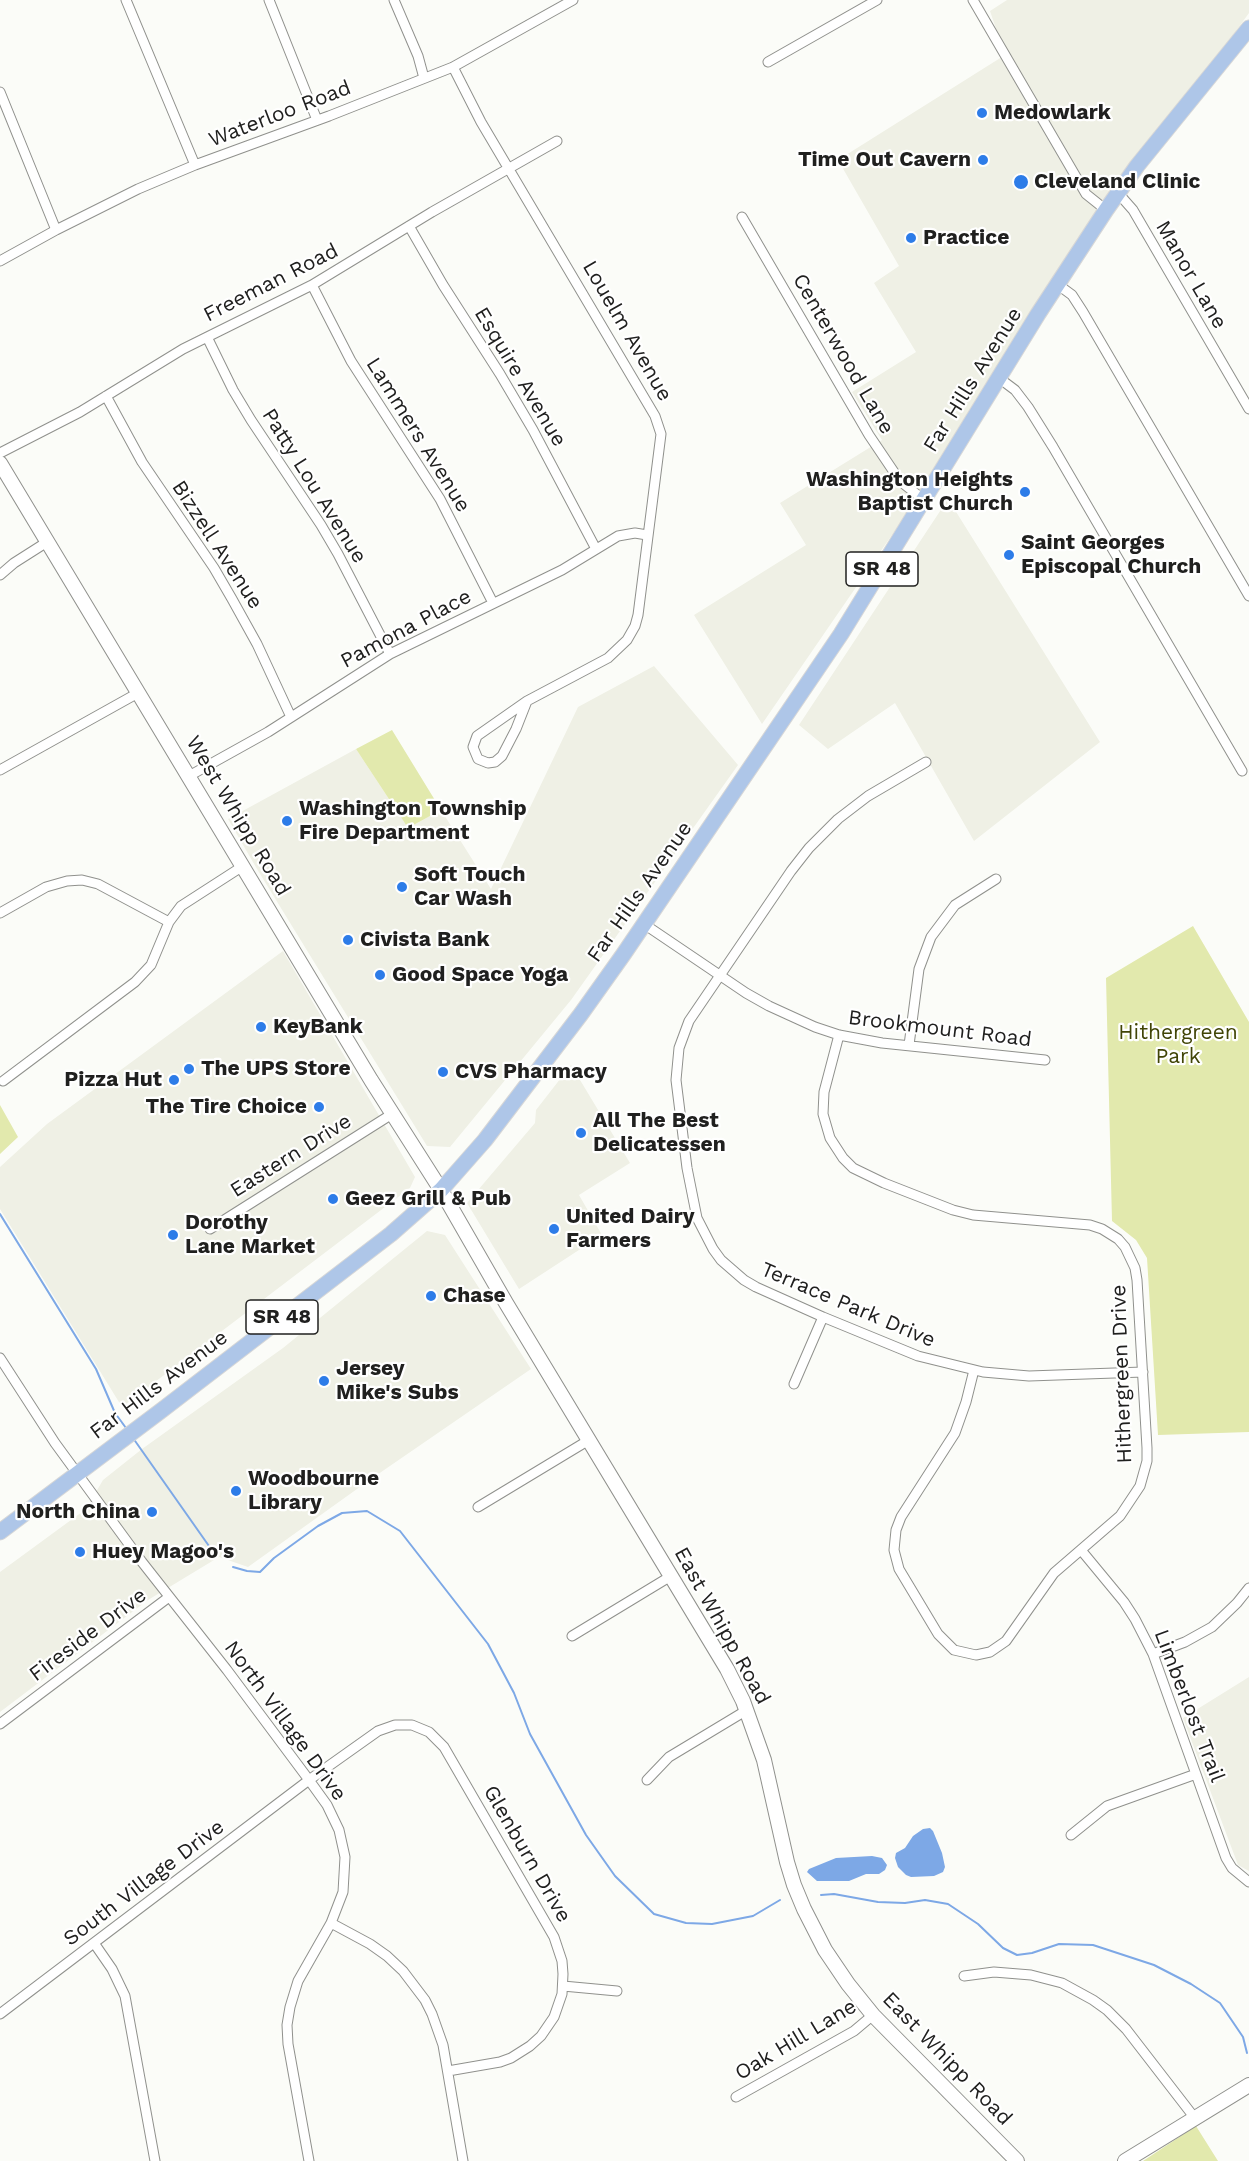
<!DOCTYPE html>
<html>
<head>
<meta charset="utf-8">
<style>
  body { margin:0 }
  canvas { display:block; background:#fbfcf8 }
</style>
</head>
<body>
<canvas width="1249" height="2161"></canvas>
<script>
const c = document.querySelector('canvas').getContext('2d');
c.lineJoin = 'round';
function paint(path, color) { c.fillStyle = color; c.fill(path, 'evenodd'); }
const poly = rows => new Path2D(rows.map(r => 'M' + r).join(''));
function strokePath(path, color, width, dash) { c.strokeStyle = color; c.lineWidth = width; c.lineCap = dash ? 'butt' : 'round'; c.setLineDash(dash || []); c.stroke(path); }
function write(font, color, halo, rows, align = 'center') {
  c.font = font + ' "Work Sans",sans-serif'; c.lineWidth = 4.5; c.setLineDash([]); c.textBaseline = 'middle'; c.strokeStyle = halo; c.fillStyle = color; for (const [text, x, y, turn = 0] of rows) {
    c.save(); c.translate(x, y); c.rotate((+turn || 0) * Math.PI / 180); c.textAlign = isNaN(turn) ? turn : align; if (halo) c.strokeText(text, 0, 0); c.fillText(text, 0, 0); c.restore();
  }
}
paint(poly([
  [1007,0,1249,0,1249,13,1106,210,986,398,762,724,694,615,806,545,780,503,882,440,852,392,916,352,874,283,899,266,838,160,1005,55,990,11],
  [948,499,1100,742,974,841,895,703,828,749,799,725],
  [654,666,738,765,571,1000,450,1147,427,1146,257,869,228,819,356,749,408,828,441,810,491,889,578,707],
  [283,951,415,1177,410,1188,122,1407,0,1209,0,1167,47,1124],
  [571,1065,630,1163,579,1195,602,1235,519,1289,467,1203,535,1123,536,1110],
  [427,1231,445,1235,531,1369,371,1479,248,1567,219,1557,148,1600,0,1712,0,1572,86,1509,103,1480,142,1449,283,1348],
  [1249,1677,1249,1871,1238,1865,1183,1718]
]), '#eff0e5');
paint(poly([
  [392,730,441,810,408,828,356,749],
  [1193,926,1249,1022,1249,1432,1158,1435,1147,1258,1136,1240,1112,1221,1106,978],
  [0,1105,18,1137,0,1154],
  [1196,2126,1218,2161,1143,2161]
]), '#e2e9ad');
paint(poly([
  [930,1828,933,1831,942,1853,945,1867,943,1872,934,1876,911,1877,906,1875,898,1867,895,1858,896,1853,905,1848,913,1836,923,1829],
  [872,1856,882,1858,887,1865,885,1870,879,1874,866,1874,849,1881,817,1881,807,1872,809,1869,836,1858]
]), '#7da8e6');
strokePath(poly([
  [0,1214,96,1369,115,1413,126,1428],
  [133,1438,216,1556],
  [233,1567,247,1571,260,1572,274,1558,318,1526,342,1513,367,1511,400,1531,488,1644,514,1693,530,1734,586,1835,615,1876,654,1914,686,1923,712,1924,753,1916,780,1900],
  [821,1895,834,1894,878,1902,905,1903,925,1900,948,1904,978,1924,1003,1948,1017,1955,1032,1953,1059,1944,1093,1945,1154,1965,1191,1984,1220,2003,1243,2037,1247,2053]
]), '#7da8e6', 2);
const street = poly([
  [126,0,195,165],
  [269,0,317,120],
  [394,0,418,56,424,78],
  [973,0,1086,194,1106,210],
  [768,62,877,0],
  [453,67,481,122,655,416,661,434,638,615,635,626,627,640,608,658,527,701],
  [0,92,56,230],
  [1118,193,1133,210,1249,409],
  [742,217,869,435,900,481,924,500],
  [409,226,443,285,500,374,533,430,596,549],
  [0,261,56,230,138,189,195,165,329,116,453,67,573,0],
  [1057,284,1072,295,1083,312,1249,596],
  [312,285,351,361,440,499,493,603],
  [207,337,233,390,251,420,321,525,338,554,390,654],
  [999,378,1015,390,1028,407,1053,447,1242,771],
  [106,396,142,462,214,568,232,599,257,644,291,717],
  [0,453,80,412,183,349,312,285,432,212,557,141],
  [0,575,14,563,47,542],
  [527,701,516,729,502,756,495,762,488,763,478,759,473,747,477,736,527,701],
  [926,762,868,796,838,819,809,848,791,871,689,1021,679,1048,676,1080,687,1168,697,1218,713,1249,721,1260,744,1280,756,1287,823,1317,918,1356,983,1372,1029,1376,1143,1372],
  [0,770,138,693],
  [189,776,268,732,390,654,562,570,618,536,635,533,647,535],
  [0,913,46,887,67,881,82,880,98,884,169,922],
  [644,924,746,993,769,1006,815,1027,839,1035,882,1043,1045,1060],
  [839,1035,824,1092,823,1114,830,1138,843,1158,853,1168,884,1183,953,1210,973,1215,1090,1225,1102,1229,1118,1239,1125,1247,1135,1268,1137,1280,1147,1448,1147,1461,1140,1486,1120,1516,1054,1573,1006,1641,990,1652,976,1655,954,1650,938,1634,899,1569,894,1550,896,1530,901,1517,955,1433,966,1402,974,1370],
  [909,1045,919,969,931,937,955,905,996,879],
  [3,1081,135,982,151,965,169,922,181,906,243,866],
  [210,1229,392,1114],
  [0,1358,55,1443,142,1562,227,1670,309,1780,327,1805,339,1830,345,1857,343,1892,331,1923,298,1981,290,2007,287,2025,288,2044,309,2161],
  [794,1384,823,1317],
  [478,1507,589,1440],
  [1081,1550,1124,1602,1135,1619,1153,1654,1226,1858,1232,1868,1249,1882],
  [572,1636,671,1576],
  [1153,1654,1185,1642,1212,1627,1237,1603,1249,1588],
  [0,1724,169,1597],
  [647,1780,669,1757,747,1710],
  [1071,1835,1107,1806,1196,1774],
  [331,1923,370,1944,387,1956,403,1971,425,2000,432,2014,443,2045,463,2161],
  [94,1943,112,1969,125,1996,155,2161],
  [964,1976,994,1972,1031,1975,1062,1983,1093,2000,1107,2010,1126,2029,1194,2117],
  [563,1986,617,1991],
  [0,2014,309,1780,378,1731,395,1725,412,1725,429,1732,444,1747,554,1937,562,1961,563,1974,562,1994,554,2017,541,2036,530,2046,511,2058,500,2062,448,2071],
  [736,2097,854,2031,873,2015]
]);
const secondary = poly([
  [0,463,371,1080,441,1190,506,1303,727,1669,743,1701,764,1760,787,1862,794,1885,804,1909,825,1950,848,1984,873,2015,1017,2161],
  [1125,2161,1249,2085]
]);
const primary = poly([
  [0,1532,162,1410,391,1234,441,1190,485,1140,581,1014,623,955,841,634,1038,314,1106,210,1137,166,1249,28]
]);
strokePath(street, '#90918d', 11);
strokePath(secondary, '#90918d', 16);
strokePath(primary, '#d7d7d7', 17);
strokePath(street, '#fff', 9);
strokePath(secondary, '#fff', 14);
strokePath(primary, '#aec6e8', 15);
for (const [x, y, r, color] of [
  [982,113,6,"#2d7ce8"],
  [983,160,6,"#2d7ce8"],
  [1021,182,8,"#2d7ce8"],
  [911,238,6,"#2d7ce8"],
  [1025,492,6,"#2d7ce8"],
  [1009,555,6,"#2d7ce8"],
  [287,821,6,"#2d7ce8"],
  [402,887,6,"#2d7ce8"],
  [348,940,6,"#2d7ce8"],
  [380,975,6,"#2d7ce8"],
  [261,1027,6,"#2d7ce8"],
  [189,1069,6,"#2d7ce8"],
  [443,1072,6,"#2d7ce8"],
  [174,1080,6,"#2d7ce8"],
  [319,1107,6,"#2d7ce8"],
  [581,1133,6,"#2d7ce8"],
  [333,1199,6,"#2d7ce8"],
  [554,1229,6,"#2d7ce8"],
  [173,1235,6,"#2d7ce8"],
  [431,1296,6,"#2d7ce8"],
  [324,1381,6,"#2d7ce8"],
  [236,1491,6,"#2d7ce8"],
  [152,1512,6,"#2d7ce8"],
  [80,1552,6,"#2d7ce8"]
]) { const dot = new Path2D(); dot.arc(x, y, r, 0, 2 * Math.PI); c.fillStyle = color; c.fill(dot); strokePath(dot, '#fff', 2); }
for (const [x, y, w] of [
  [882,569,72],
  [282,1317,72]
]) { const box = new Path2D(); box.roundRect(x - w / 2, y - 17, w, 34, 4.5); c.fillStyle = '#fff'; c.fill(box); strokePath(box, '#20201f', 1.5); }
write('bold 20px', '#20201f', null, [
  ["SR 48",882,569],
  ["SR 48",282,1317]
]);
write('bold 21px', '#20201f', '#fff', [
  ["Medowlark",994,113],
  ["Time Out Cavern",971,160,"right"],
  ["Cleveland Clinic",1034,182],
  ["Practice",923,238],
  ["Washington Heights",1013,480,"right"],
  ["Baptist Church",1013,504,"right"],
  ["Saint Georges",1021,543],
  ["Episcopal Church",1021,567],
  ["Washington Township",299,809],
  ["Fire Department",299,833],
  ["Soft Touch",414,875],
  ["Car Wash",414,899],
  ["Civista Bank",360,940],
  ["Good Space Yoga",392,975],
  ["KeyBank",273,1027],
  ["The UPS Store",201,1069],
  ["CVS Pharmacy",455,1072],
  ["Pizza Hut",162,1080,"right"],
  ["The Tire Choice",307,1107,"right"],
  ["All The Best",593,1121],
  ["Delicatessen",593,1145],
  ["Geez Grill & Pub",345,1199],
  ["United Dairy",566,1217],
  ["Farmers",566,1241],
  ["Dorothy",185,1223],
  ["Lane Market",185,1247],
  ["Chase",443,1296],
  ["Jersey",336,1369],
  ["Mike's Subs",336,1393],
  ["Woodbourne",248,1479],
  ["Library",248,1503],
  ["North China",140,1512,"right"],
  ["Huey Magoo's",92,1552]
], 'left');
write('21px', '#20201f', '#fff', [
  ["Waterloo Road",280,114,-21],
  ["Manor Lane",1191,275,60],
  ["Freeman Road",271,283,-27],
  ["Louelm Avenue",627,331,60],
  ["Centerwood Lane",843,354,60],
  ["Esquire Avenue",520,377,59],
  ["Far Hills Avenue",973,380,-58],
  ["Lammers Avenue",418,435,58],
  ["Patty Lou Avenue",314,486,58],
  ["Bizzell Avenue",217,545,57],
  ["Pamona Place",406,629,-28],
  ["West Whipp Road",238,816,59],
  ["Far Hills Avenue",640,892,-55],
  ["Brookmount Road",940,1029,7],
  ["Eastern Drive",291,1156,-32],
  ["Terrace Park Drive",848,1305,23],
  ["Hithergreen Drive",1122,1374,-92],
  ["Far Hills Avenue",159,1385,-37],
  ["East Whipp Road",722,1626,61],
  ["Fireside Drive",88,1635,-37],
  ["Limberlost Trail",1189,1706,69],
  ["North Village Drive",285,1721,54],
  ["Glenburn Drive",527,1854,60],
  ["South Village Drive",144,1883,-37],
  ["Oak Hill Lane",796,2040,-31],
  ["East Whipp Road",947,2059,46]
]);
write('21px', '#414506', '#fff', [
  ["Hithergreen",1178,1033],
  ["Park",1178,1057]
]);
</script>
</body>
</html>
